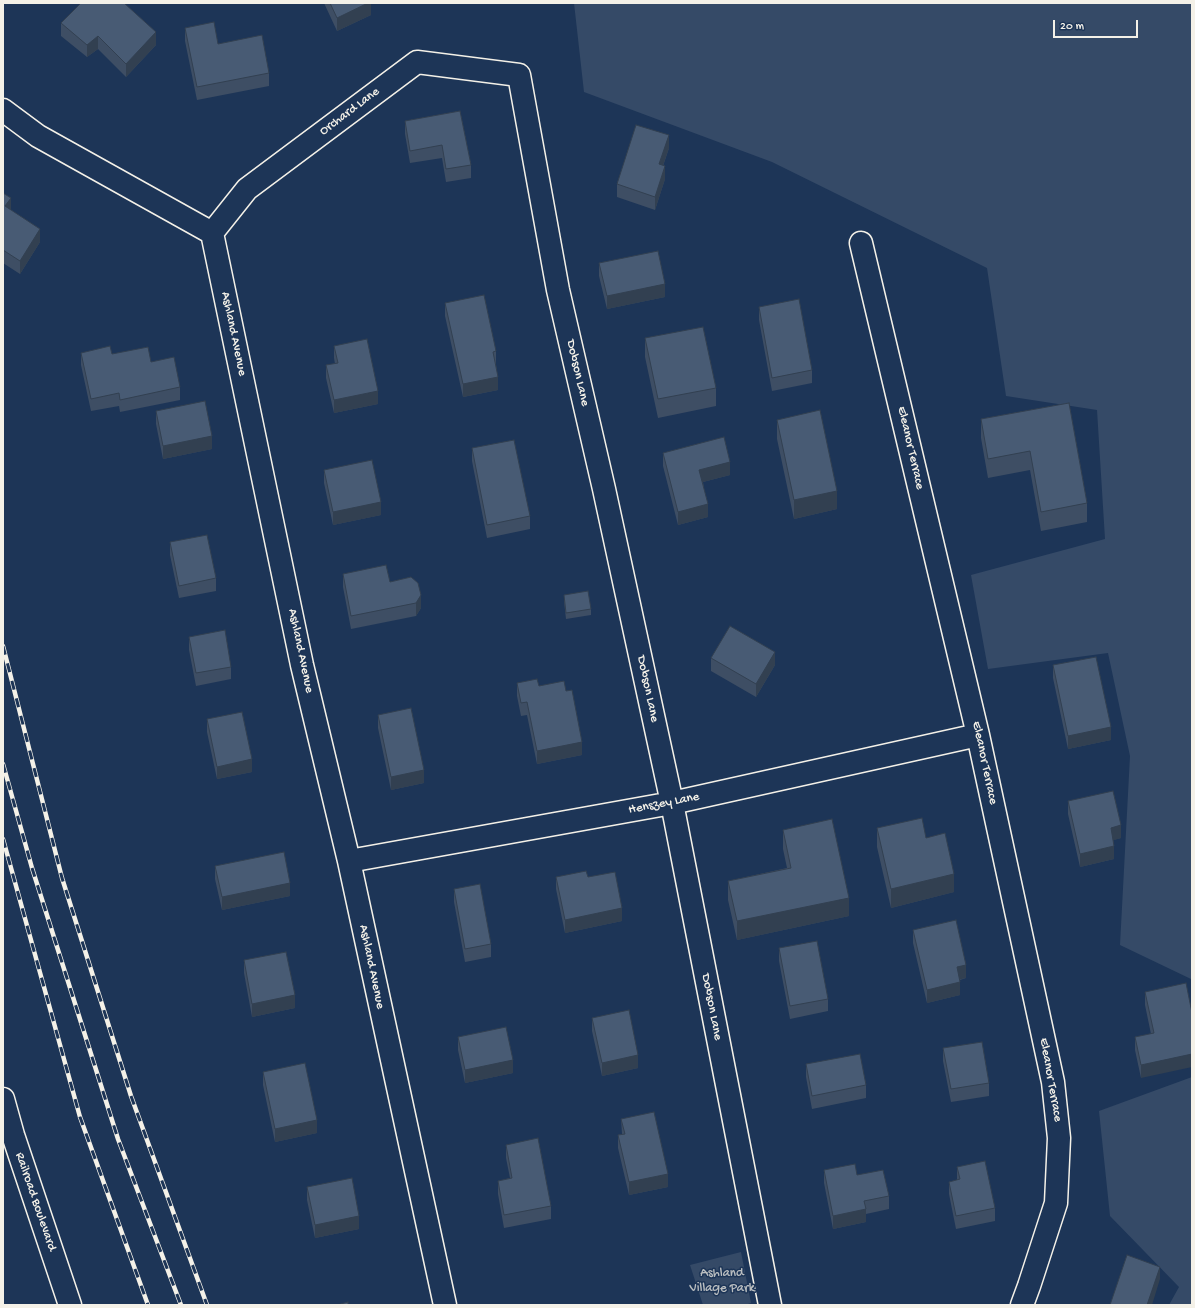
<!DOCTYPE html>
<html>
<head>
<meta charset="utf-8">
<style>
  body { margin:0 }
  #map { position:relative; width:1195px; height:1308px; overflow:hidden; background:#1d3557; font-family:"Gochi Hand",sans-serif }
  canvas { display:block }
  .frame { position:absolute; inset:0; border:4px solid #f4f1e8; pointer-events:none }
  .scale { position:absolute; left:1053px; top:20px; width:85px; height:18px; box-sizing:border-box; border:2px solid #f4f1e8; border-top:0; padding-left:5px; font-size:12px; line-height:14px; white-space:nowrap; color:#f4f1e8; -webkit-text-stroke:3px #1d3557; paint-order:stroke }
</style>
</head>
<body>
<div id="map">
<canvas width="1195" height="1308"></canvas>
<div class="frame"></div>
<div class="scale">20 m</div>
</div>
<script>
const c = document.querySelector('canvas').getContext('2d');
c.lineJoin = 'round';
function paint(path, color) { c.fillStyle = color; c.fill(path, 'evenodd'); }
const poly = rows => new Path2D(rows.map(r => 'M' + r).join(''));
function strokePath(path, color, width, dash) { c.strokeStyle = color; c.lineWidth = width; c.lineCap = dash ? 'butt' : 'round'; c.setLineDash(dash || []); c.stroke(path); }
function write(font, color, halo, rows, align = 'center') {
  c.font = font + ' "Gochi Hand",sans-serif'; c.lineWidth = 3; c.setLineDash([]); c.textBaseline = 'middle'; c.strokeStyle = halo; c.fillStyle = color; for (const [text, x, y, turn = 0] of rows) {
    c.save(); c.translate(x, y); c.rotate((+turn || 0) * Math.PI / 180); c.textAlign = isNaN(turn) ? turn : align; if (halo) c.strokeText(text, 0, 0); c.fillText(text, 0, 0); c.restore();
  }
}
paint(poly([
  [574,3,1192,3,1192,982,1191,979,1120,945,1130,756,1108,653,988,669,971,575,1105,539,1097,410,1006,396,987,268,772,162,584,92],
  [1192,1077,1192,1305,1169,1305,1179,1287,1110,1216,1099,1111],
  [741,1252,751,1303,745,1305,703,1305,690,1265]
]), '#354a67');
const street = poly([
  [3,110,38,136,212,233,302,665,349,861,445,1305],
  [212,233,247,189,417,62,519,75,558,290,604,489,672,803,770,1305],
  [861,243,978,735,1053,1082,1059,1138,1056,1203,1029,1286,1022,1305],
  [349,861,672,803,978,735],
  [3,1099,13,1135,70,1305]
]);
strokePath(street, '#f4f1e8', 25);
strokePath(street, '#1d3557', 22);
const rail = poly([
  [3,646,62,878,131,1096,207,1305],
  [3,764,32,868,118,1139,181,1305],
  [3,839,80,1117,148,1305]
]);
strokePath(rail, '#f4f1e8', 4.5);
strokePath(rail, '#1d3557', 3, [9]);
paint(poly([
  [324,3,371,3,371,15,337,31],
  [61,23,156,45,126,77,98,49,87,57,61,36],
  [185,28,218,44,269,73,269,86,197,100,185,41],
  [460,111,471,165,471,178,446,182,442,158,410,163,405,134,405,121],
  [669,148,663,166,665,179,655,210,617,197,617,184],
  [3,193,11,210,40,242,20,274,3,263],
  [599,263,665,297,607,309,599,276],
  [445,303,496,351,496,364,498,390,463,397,445,316],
  [759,307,812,370,812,383,772,391,759,320],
  [645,338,716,388,716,406,658,418,645,357],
  [334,346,378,404,334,413,326,378,326,365,335,364,334,358],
  [81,353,112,354,151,362,180,387,180,400,120,412,119,406,91,411,81,365],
  [1069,403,1087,503,1087,522,1041,531,1030,470,988,478,981,438,981,419],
  [156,411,212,449,163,459,156,424],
  [777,420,837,509,794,519,777,439],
  [472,448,530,516,530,529,487,538,472,461],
  [663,453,730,475,703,482,708,517,678,525,663,466],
  [324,470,381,515,333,525,324,483],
  [170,542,216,578,216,591,179,598,170,555],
  [343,574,390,582,411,577,421,608,416,616,351,629,343,587],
  [564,595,591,609,591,615,566,619,564,601],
  [189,637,231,667,231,679,196,686,189,650],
  [711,658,775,665,756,697,711,671],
  [1053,665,1111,740,1068,749,1053,678],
  [517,683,539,686,582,755,537,764,527,715,521,716,517,696],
  [378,715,424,783,391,790,378,728],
  [207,719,252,772,217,779,207,732],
  [1068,801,1121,838,1113,840,1114,859,1080,867,1068,814],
  [877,828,926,838,954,892,891,908,877,847],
  [783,830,849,916,737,940,728,900,728,881,787,868,783,849],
  [215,866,290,896,222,910,215,879],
  [556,877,588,877,622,921,565,933,556,889],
  [454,889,491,944,491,957,465,962,454,902],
  [913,930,966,978,960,980,960,995,927,1003,913,943],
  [779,948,828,999,828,1011,790,1019,779,961],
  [244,960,295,1008,252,1017,244,973],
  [1145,992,1192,1013,1141,1078,1135,1050,1135,1037,1151,1034,1145,1005],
  [592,1018,638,1068,602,1076,592,1031],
  [458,1037,513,1073,465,1083,458,1050],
  [943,1048,989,1083,989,1096,951,1102,943,1061],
  [806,1064,866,1085,866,1098,812,1109,806,1077],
  [263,1072,317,1133,275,1142,263,1085],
  [621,1119,668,1187,629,1195,618,1148,618,1135,622,1134],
  [506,1145,551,1206,551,1219,504,1228,498,1194,498,1181,510,1178,506,1158],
  [957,1167,995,1208,995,1221,956,1229,949,1194,949,1182,957,1180],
  [824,1170,857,1175,889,1196,889,1209,866,1214,866,1222,833,1229,824,1183],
  [307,1187,359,1229,315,1238,307,1200]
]), '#3e4e64');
paint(poly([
  [368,3,371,3,371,15,337,31,337,18],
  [156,32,156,45,126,77,126,64],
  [98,36,98,49,87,57,87,45],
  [669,135,669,148,659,177,659,164],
  [665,166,665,179,655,210,655,197],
  [11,198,11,211,5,206],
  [40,229,40,242,20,274,20,261],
  [665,284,665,297,607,309,607,296],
  [498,377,498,390,463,397,463,384],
  [378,391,378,404,334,413,334,400],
  [212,436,212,449,163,459,163,446],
  [730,462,730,475,699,483,699,470],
  [837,491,837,509,794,519,794,500],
  [381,502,381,515,333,525,333,512],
  [708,504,708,517,678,525,678,512],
  [421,595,421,608,416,616,416,603],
  [775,652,775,665,756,697,756,684],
  [1111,727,1111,740,1068,749,1068,736],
  [582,742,582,755,537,764,537,751],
  [252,759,252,772,217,779,217,767],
  [424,770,424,783,391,790,391,777],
  [1121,825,1121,838,1111,841,1111,828],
  [1114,846,1114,859,1080,867,1080,854],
  [954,874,954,892,891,908,891,889],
  [290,883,290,896,222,910,222,897],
  [849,898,849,916,737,940,737,921],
  [622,908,622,921,565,933,565,920],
  [966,965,966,978,957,980,957,967],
  [960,982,960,995,927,1003,927,990],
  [295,995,295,1008,252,1017,252,1004],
  [1192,1054,1192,1067,1141,1078,1141,1065],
  [638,1055,638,1068,602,1076,602,1063],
  [513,1060,513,1073,465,1083,465,1070],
  [317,1120,317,1133,275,1142,275,1129],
  [668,1174,668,1187,629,1195,629,1182],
  [866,1209,866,1222,833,1229,833,1216],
  [359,1216,359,1229,315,1238,315,1225],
  [1160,1267,1160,1279,1152,1305,1147,1305]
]), '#324051');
const building = poly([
  [81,3,124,3,156,32,126,64,98,36,87,45,61,23,81,3],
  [330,3,368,3,337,18,330,3],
  [214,22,218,44,262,35,269,73,197,87,185,28,214,22],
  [460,111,471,165,446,169,442,145,410,151,405,121,460,111],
  [636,125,669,135,659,164,665,166,655,197,617,184,636,125],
  [3,193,11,198,5,206,40,229,20,261,3,250,3,193],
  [658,251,665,284,607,296,599,263,658,251],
  [484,295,496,351,493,352,498,377,463,384,445,303,484,295],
  [799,299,812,370,772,378,759,307,799,299],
  [703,327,716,388,658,399,645,338,703,327],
  [367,339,378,391,334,400,326,365,338,363,334,346,367,339],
  [110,346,112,354,148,347,151,362,174,357,180,387,120,400,119,393,91,399,81,353,110,346],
  [205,401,212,436,163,446,156,411,205,401],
  [1069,403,1087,503,1041,512,1030,451,988,459,981,419,1069,403],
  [820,410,837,491,794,500,777,420,820,410],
  [724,437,730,462,699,470,708,504,678,512,663,453,724,437],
  [514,440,530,516,487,525,472,448,514,440],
  [372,460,381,502,333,512,324,470,372,460],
  [207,535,216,578,179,586,170,542,207,535],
  [386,565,390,582,411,577,418,583,421,595,416,603,351,616,343,574,386,565],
  [588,591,591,609,566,613,564,595,588,591],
  [730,626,775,652,756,684,711,658,730,626],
  [225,630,231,667,196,673,189,637,225,630],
  [1096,657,1111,727,1068,736,1053,665,1096,657],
  [537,679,539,686,564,681,566,691,572,690,582,742,537,751,527,702,521,703,517,683,537,679],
  [411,708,424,770,391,777,378,715,411,708],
  [242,712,252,759,217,767,207,719,242,712],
  [1113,791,1121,825,1111,828,1114,846,1080,854,1068,801,1113,791],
  [922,818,926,838,945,833,954,874,891,889,877,828,922,818],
  [832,819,849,898,737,921,728,881,791,868,783,830,832,819],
  [284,852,290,883,222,897,215,866,284,852],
  [586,871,588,877,615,872,622,908,565,920,556,877,586,871],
  [480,884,491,944,465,949,454,889,480,884],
  [956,920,966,965,957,967,960,982,927,990,913,930,956,920],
  [817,941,828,999,790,1006,779,948,817,941],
  [286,952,295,995,252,1004,244,960,286,952],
  [1186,983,1192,1013,1192,1054,1141,1065,1135,1037,1154,1033,1145,992,1186,983],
  [629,1010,638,1055,602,1063,592,1018,629,1010],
  [506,1027,513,1060,465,1070,458,1037,506,1027],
  [982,1042,989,1083,951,1089,943,1048,982,1042],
  [860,1054,866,1085,812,1096,806,1064,860,1054],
  [305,1063,317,1120,275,1129,263,1072,305,1063],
  [654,1112,668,1174,629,1182,618,1135,625,1134,621,1119,654,1112],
  [538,1138,551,1206,504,1215,498,1181,512,1178,506,1145,538,1138],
  [985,1161,995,1208,956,1216,949,1182,960,1179,957,1167,985,1161],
  [855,1164,857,1175,883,1170,889,1196,864,1201,866,1209,833,1216,824,1170,855,1164],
  [352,1178,359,1216,315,1225,307,1187,352,1178],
  [1127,1255,1160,1267,1147,1305,1110,1305,1127,1255],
  [348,1302,348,1305,337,1305,348,1302]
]);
paint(building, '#485b74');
strokePath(building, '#324051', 1);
write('13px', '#f4f1e8', '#1d3557', [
  ["Orchard Lane",350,112,-37],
  ["Ashland Avenue",233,334,78],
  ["Dobson Lane",577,373,77],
  ["Eleanor Terrace",910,448,77],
  ["Ashland Avenue",300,651,78],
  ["Dobson Lane",647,689,78],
  ["Eleanor Terrace",984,763,78],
  ["Henszey Lane",664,804,-11],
  ["Ashland Avenue",371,967,78],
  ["Dobson Lane",711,1007,79],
  ["Eleanor Terrace",1050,1080,80],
  ["Railroad Boulevard",35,1202,71]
]);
write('13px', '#bbbfc1', '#1d3557', [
  ["Ashland",722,1274],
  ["Village Park",722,1289]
]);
</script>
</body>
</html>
